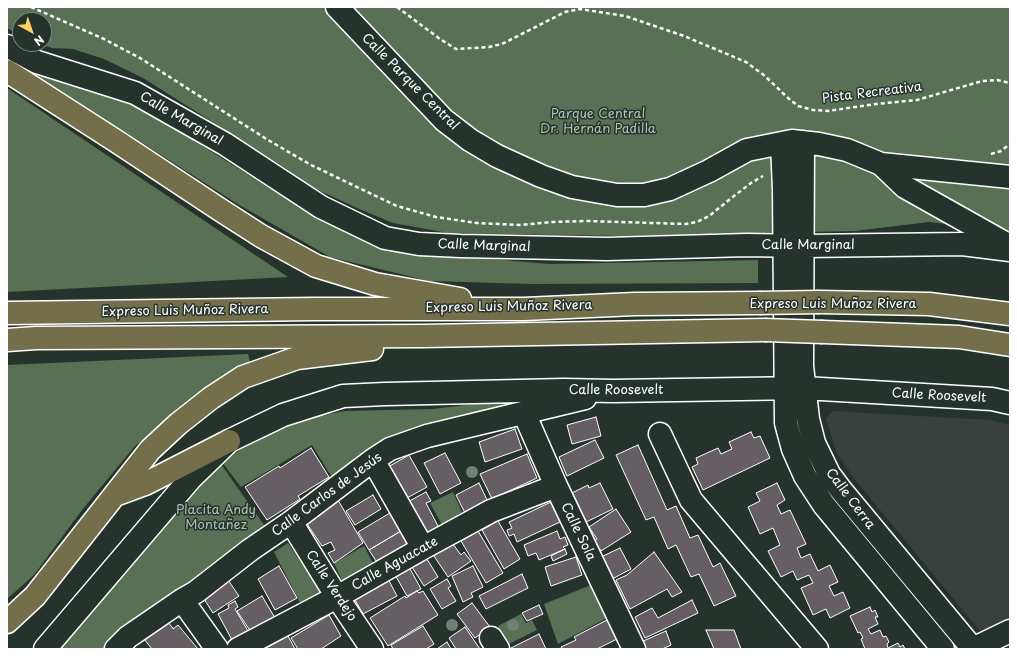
<!DOCTYPE html>
<html>
<head>
<meta charset="utf-8">
<style>
  body { margin:0 }
  #map { position:relative; width:1017px; height:656px; overflow:hidden; background:#26332d; font-family:"Playpen Sans",sans-serif }
  canvas { display:block }
  .frame { position:absolute; inset:0; border:8px solid #fff; pointer-events:none }
  .north { position:absolute; left:12px; top:12px; width:40px; height:40px; box-sizing:border-box; background:#26332d; border:1px solid #7d8581; border-radius:50%; rotate:140deg; font-size:11px; font-weight:700; line-height:16px; text-align:center; color:#fff }
  .north::after { content:''; display:block; margin:auto; width:14px; height:18px; background:#ffd166; clip-path:polygon(50% 0,100% 100%,50% 72%,0 100%) }
</style>
</head>
<body>
<div id="map">
<canvas width="1017" height="656"></canvas>
<div class="frame"></div>
<div class="north">N</div>
</div>
<script>
const c = document.querySelector('canvas').getContext('2d');
c.lineJoin = 'round';
function paint(path, color) { c.fillStyle = color; c.fill(path, 'evenodd'); }
const poly = rows => new Path2D(rows.map(r => 'M' + r).join(''));
function strokePath(path, color, width, dash) { c.strokeStyle = color; c.lineWidth = width; c.lineCap = dash ? 'butt' : 'round'; c.setLineDash(dash || []); c.stroke(path); }
function write(font, color, halo, rows, align = 'center') {
  c.font = font + ' "Playpen Sans",sans-serif'; c.lineWidth = 3; c.setLineDash([]); c.textBaseline = 'middle'; c.strokeStyle = halo; c.fillStyle = color; for (const [text, x, y, turn = 0] of rows) {
    c.save(); c.translate(x, y); c.rotate((+turn || 0) * Math.PI / 180); c.textAlign = isNaN(turn) ? turn : align; if (halo) c.strokeText(text, 0, 0); c.fillText(text, 0, 0); c.restore();
  }
}
paint(poly([
  [833,411,990,420,1010,425,1010,649,995,649,856,481,837,454,826,419]
]), '#39403e');
paint(poly([
  [7,7,1010,7,1010,232,929,222,855,231,619,236,448,233,393,223,357,208,314,188,279,164,143,78,104,59,73,49,52,48,40,44,44,44,44,20,20,20,20,35,7,28],
  [45,74,142,108,314,216,389,250,549,264,758,260,758,283,532,284,429,281,330,257,236,203,38,76],
  [7,88,288,277,7,292],
  [248,354,250,362,192,398,135,446,82,510,34,575,7,599,7,365],
  [524,398,531,402,471,413,378,444,361,455,332,483,333,479,312,445,241,487,222,462,243,447,278,429,313,417,345,411,433,409],
  [218,460,264,525,122,633,108,649,60,649],
  [453,492,462,512,457,515,458,519,443,527,430,503],
  [288,543,321,593,301,605,274,552],
  [364,546,374,565,343,583,334,563],
  [591,585,607,618,558,644,544,604],
  [521,614,526,623,532,620,537,630,507,645,498,626]
]), '#587054');
const building = poly([
  [596,417,601,436,572,444,567,425,596,417],
  [515,429,522,449,485,462,479,442,515,429],
  [751,432,754,438,760,436,770,458,703,490,692,467,698,464,696,458,718,448,721,454,732,449,729,442,751,432],
  [595,440,604,458,567,476,559,457,595,440],
  [638,445,667,510,676,506,690,538,698,535,713,567,720,563,736,596,714,606,699,574,691,577,676,545,668,549,654,517,646,520,616,455,638,445],
  [311,448,329,477,298,496,300,499,267,520,245,487,279,466,280,468,311,448],
  [445,453,461,483,440,494,424,463,445,453],
  [527,454,537,478,492,499,480,474,527,454],
  [409,455,427,487,405,499,388,467,409,455],
  [479,483,488,502,465,513,456,495,479,483],
  [600,483,613,509,584,523,570,494,588,485,589,488,600,483],
  [777,483,785,500,777,505,781,514,790,510,806,544,797,548,801,558,810,554,818,571,830,565,838,582,829,586,834,596,843,592,850,608,830,618,826,609,813,615,801,588,813,583,809,575,797,580,793,571,781,577,768,551,780,545,773,528,760,534,748,507,760,501,756,493,777,483],
  [426,492,431,501,426,503,439,528,422,537,404,504,426,492],
  [373,495,381,509,355,525,346,511,373,495],
  [338,500,363,543,334,563,328,553,335,550,331,542,322,546,305,521,330,507,329,505,338,500],
  [551,502,560,522,517,542,514,534,509,536,507,530,512,528,509,522,551,502],
  [616,509,631,532,601,551,594,541,597,539,589,527,616,509],
  [395,510,406,528,369,550,358,532,395,510],
  [498,521,520,559,504,569,482,530,498,521],
  [406,528,415,542,378,564,369,550,406,528],
  [478,531,503,573,486,583,461,541,478,531],
  [557,531,560,539,565,537,568,545,563,547,565,549,539,560,536,553,528,556,524,545,557,531],
  [450,540,461,555,464,552,471,561,448,577,432,553,450,540],
  [620,548,631,569,612,579,601,557,620,548],
  [565,549,567,554,553,561,551,556,565,549],
  [654,552,682,592,672,597,667,589,630,609,616,580,627,575,654,552],
  [576,557,582,575,551,586,545,567,576,557],
  [427,559,438,577,424,586,412,567,427,559],
  [408,565,421,589,407,596,394,573,408,565],
  [279,566,297,598,275,610,258,579,279,566],
  [473,566,483,587,471,593,473,597,463,602,452,576,473,566],
  [522,574,528,588,486,609,479,596,522,574],
  [387,577,397,596,363,614,354,598,387,577],
  [447,579,451,586,448,588,456,601,442,609,430,589,447,579],
  [228,580,239,596,213,613,202,596,228,580],
  [417,591,419,593,423,591,438,615,388,646,370,618,405,596,406,598,417,591],
  [262,596,275,618,251,632,237,611,262,596],
  [692,600,698,613,645,638,635,617,652,608,658,618,692,600],
  [235,601,238,607,235,609,248,631,232,640,218,614,229,608,228,605,235,601],
  [472,603,490,627,475,638,457,614,472,603],
  [539,605,543,614,527,621,522,613,539,605],
  [870,607,872,612,875,610,878,617,875,617,878,624,868,629,871,634,880,630,883,637,886,636,889,642,887,644,888,648,898,643,900,647,903,645,905,649,865,649,861,639,863,638,860,632,858,633,850,616,870,607],
  [329,615,341,636,321,649,298,649,291,638,329,615],
  [166,620,173,628,173,629,178,625,198,649,152,649,143,638,166,620],
  [607,620,617,639,597,649,562,649,561,647,576,640,574,637,607,620],
  [423,626,434,644,426,649,393,649,391,645,423,626],
  [465,627,480,649,456,649,449,638,465,627],
  [706,630,734,630,741,649,714,649,706,630],
  [666,631,671,645,662,649,645,649,641,642,666,631],
  [539,634,546,649,509,649,539,634],
  [288,636,295,649,264,649,288,636],
  [447,642,451,649,437,649,447,642]
]);
paint(building, '#665e65');
strokePath(building, '#fff', 1);
const minor = poly([
  [337,7,444,120,470,140,497,156,541,176,572,187,617,195,644,195,670,189,709,171,747,150,792,141,819,144,847,150,881,164,1010,177],
  [7,46,37,62,135,93,225,144,321,207,385,238,419,244,461,246,607,249,747,245,803,246,962,244,1010,250],
  [803,142,802,366,808,419,814,443,829,474,841,490,973,649],
  [782,143,784,190,786,423,793,449,805,476,824,505,943,649],
  [881,164,905,187,1010,246],
  [524,413,556,486,634,649],
  [660,434,691,500,817,649],
  [373,460,423,548],
  [291,522,337,597,372,649],
  [182,600,217,649],
  [491,638,498,649],
  [45,649,191,478,229,441,283,415,343,396,385,394,564,390,613,391,804,388,992,399,1010,403],
  [116,649,128,637,182,600,196,592,250,550,291,522,373,460,390,449,427,436,585,398],
  [238,649,337,597,423,548,491,511,556,486],
  [977,649,981,645,1010,631]
]);
const highway = poly([
  [7,71,116,141,219,209,261,236,316,266,375,284,460,299],
  [819,302,929,304,1010,314],
  [7,313,315,309,524,309,635,304,759,303],
  [823,332,959,337,1010,345],
  [7,340,36,338,423,336,765,330],
  [115,495,145,484,229,441],
  [7,622,35,596,150,450,178,424,211,398,243,377,297,358,372,349]
]);
strokePath(minor, '#fff', 25);
strokePath(highway, '#fff', 25);
strokePath(poly([
  [31,7,104,39,140,58,268,140,313,166,397,206,436,217,477,223,521,225,551,222,588,221,686,224,697,222,709,216,734,196,751,183,763,176],
  [397,7,440,39,456,49,489,47,502,44,565,12,580,9,625,16,684,36,746,62,765,76,788,98,798,106,813,110,828,111,876,104,917,100,982,81,997,80,1010,83],
  [991,154,1001,151,1010,144]
]), '#fff', 2.5, [4, 3]);
strokePath(minor, '#26332d', 22);
strokePath(highway, '#726f4a', 22);
const highwayBridge = poly([
  [759,303,819,302],
  [765,330,823,332]
]);
strokePath(highwayBridge, '#fff', 25, []);
strokePath(highwayBridge, '#726f4a', 22);
c.fillStyle = '#748076';
for (const [x, y] of [
  [472,472],
  [452,625],
  [513,625]
]) { c.beginPath(); c.arc(x, y, 6, 0, 2 * Math.PI); c.fill(); }
write('13px', '#fff', '#26332d', [
  ["Calle Parque Central",410,82,45],
  ["Pista Recreativa",872,93,-7],
  ["Calle Marginal",181,119,30],
  ["Calle Marginal",808,245],
  ["Calle Marginal",484,246,2],
  ["Expreso Luis Muñoz Rivera",833,304],
  ["Expreso Luis Muñoz Rivera",509,307,-1],
  ["Expreso Luis Muñoz Rivera",185,311,-1],
  ["Calle Roosevelt",616,390],
  ["Calle Roosevelt",939,396,3],
  ["Calle Carlos de Jesús",327,495,-36],
  ["Calle Cerra",850,499,53],
  ["Calle Sola",578,532,64],
  ["Calle Aguacate",395,564,-29],
  ["Calle Verdejo",331,586,57]
]);
write('13px', '#b4bfb2', '#26332d', [
  ["Parque Central",598,114],
  ["Dr. Hernán Padilla",598,129],
  ["Placita Andy",216,510],
  ["Montañez",216,525]
]);
</script>
</body>
</html>
